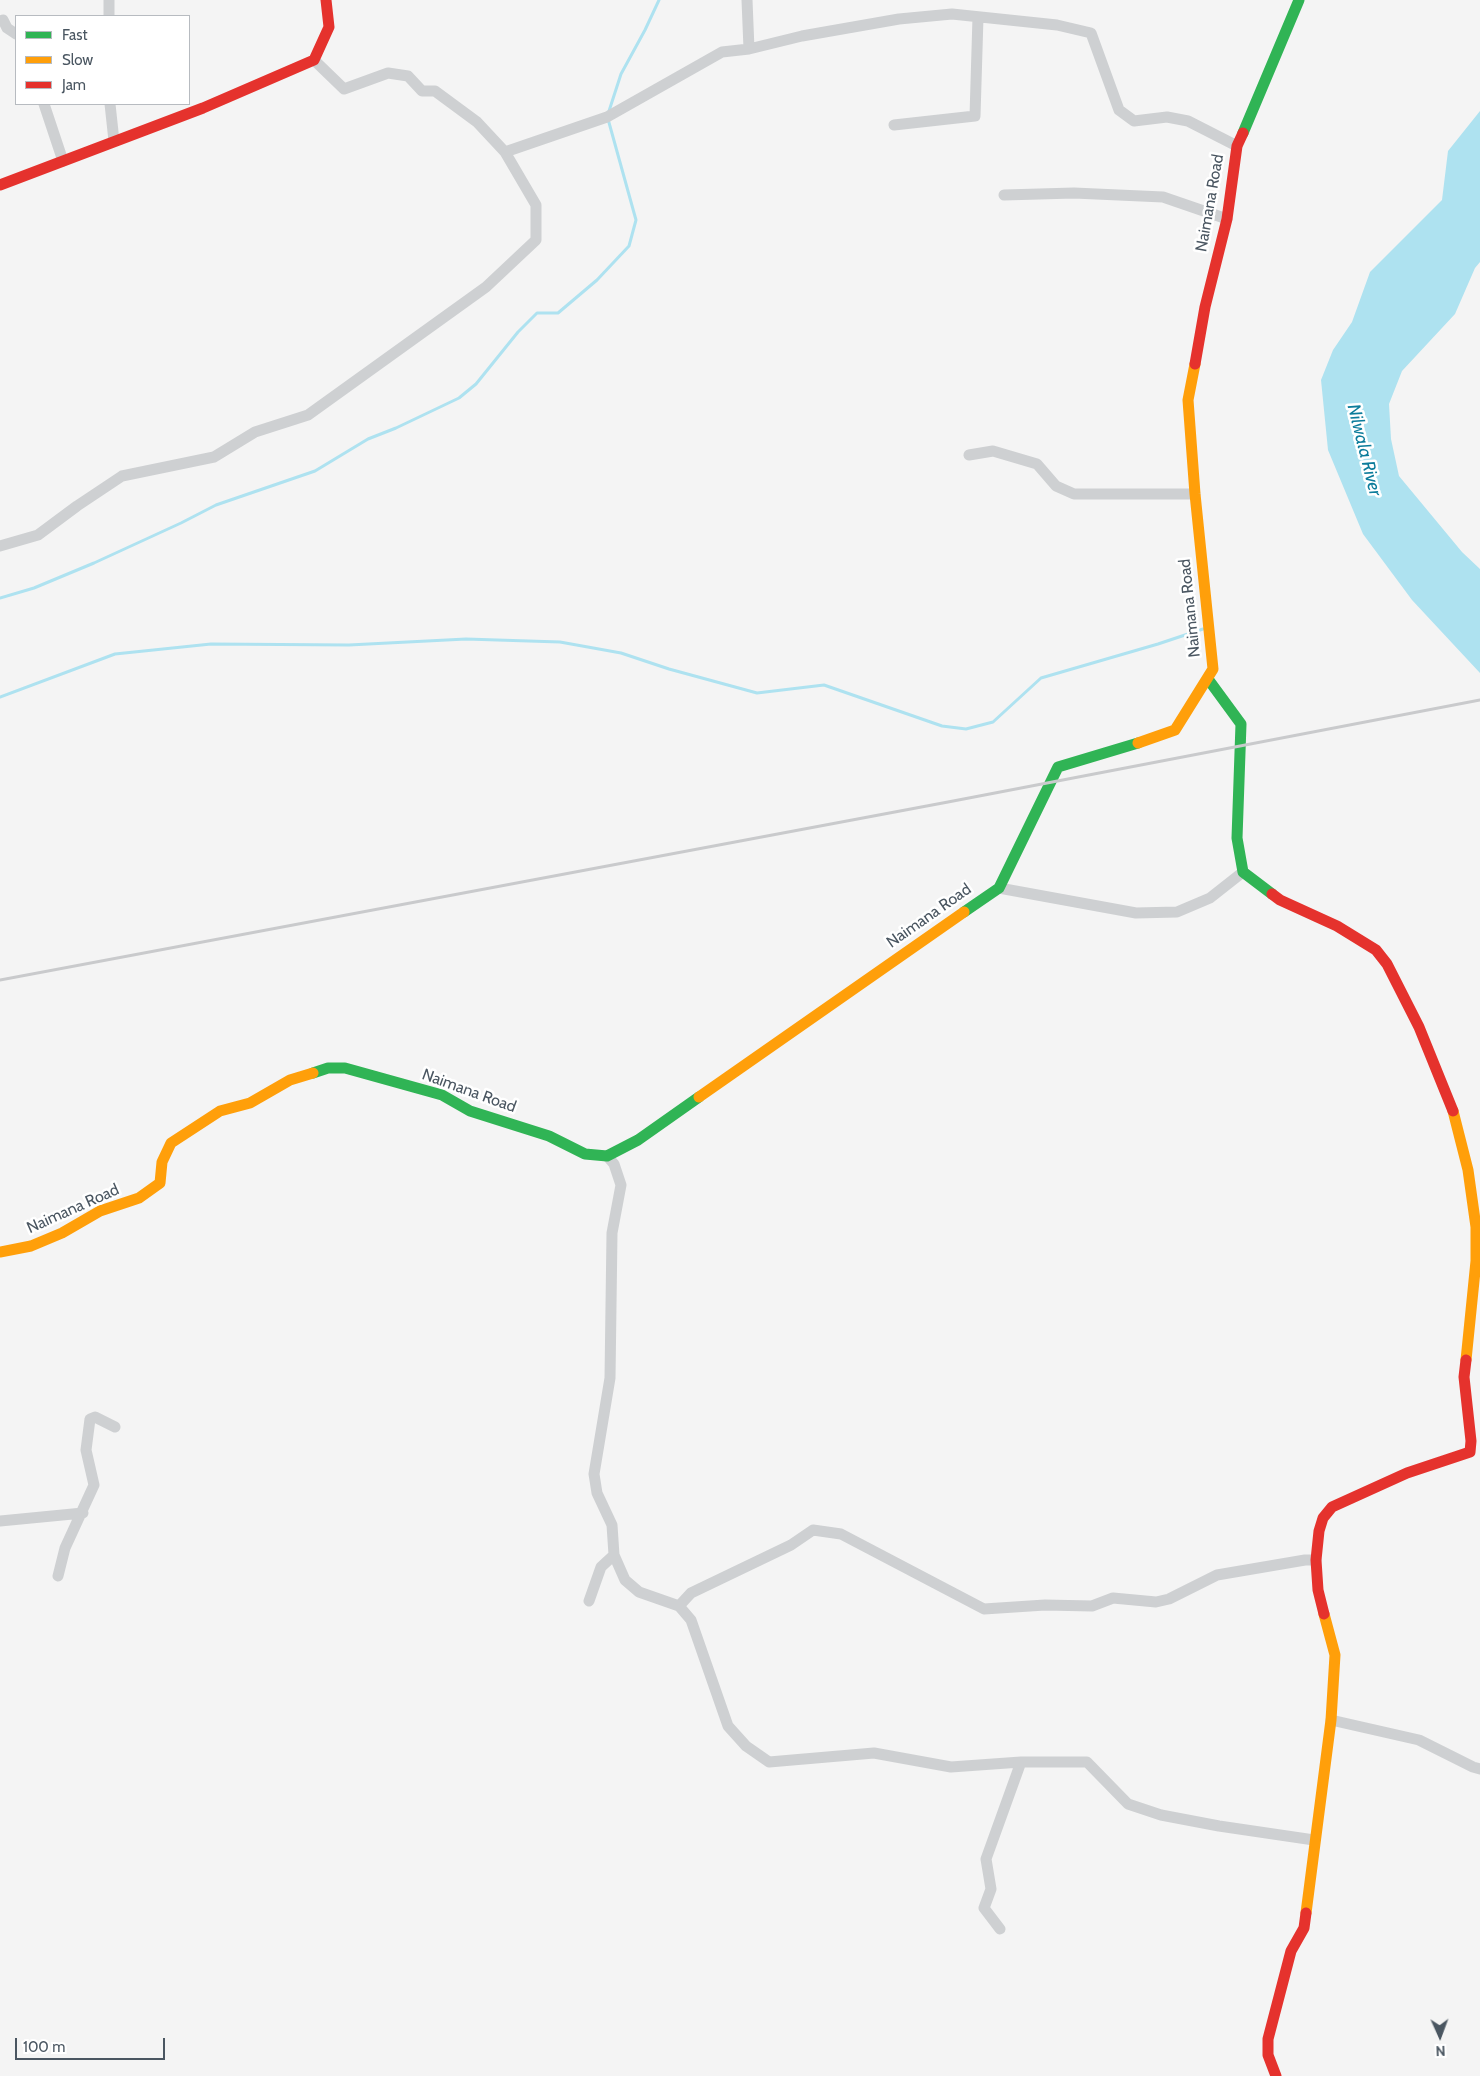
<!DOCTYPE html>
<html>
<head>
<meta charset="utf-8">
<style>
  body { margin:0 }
  #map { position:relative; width:1480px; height:2076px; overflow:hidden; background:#f4f4f4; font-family:Cabin,sans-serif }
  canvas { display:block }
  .legend { position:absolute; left:15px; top:15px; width:175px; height:90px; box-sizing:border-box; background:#fff; border:1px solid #b7bbc0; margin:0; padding:6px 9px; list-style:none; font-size:15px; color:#4a5661 }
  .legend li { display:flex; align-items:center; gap:10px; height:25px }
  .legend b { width:25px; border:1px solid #b7bbc0 }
  .north { position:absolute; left:1415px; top:2011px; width:50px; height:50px; -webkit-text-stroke:4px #fff; paint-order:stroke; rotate:178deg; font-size:14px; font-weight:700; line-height:20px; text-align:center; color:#4a5661 }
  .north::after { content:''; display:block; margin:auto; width:18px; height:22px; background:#4a5661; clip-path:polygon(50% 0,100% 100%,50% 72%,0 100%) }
  .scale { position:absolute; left:15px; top:2038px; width:150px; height:22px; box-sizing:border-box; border:2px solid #4a5661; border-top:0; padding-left:6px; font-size:15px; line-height:18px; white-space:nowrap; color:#4a5661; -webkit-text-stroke:4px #fff; paint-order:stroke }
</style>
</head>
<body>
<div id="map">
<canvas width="1480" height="2076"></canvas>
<ul class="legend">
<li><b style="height:6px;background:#30b455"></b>Fast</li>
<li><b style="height:6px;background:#ff9f0a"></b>Slow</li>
<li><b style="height:6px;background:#e5322d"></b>Jam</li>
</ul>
<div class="north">N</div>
<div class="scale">100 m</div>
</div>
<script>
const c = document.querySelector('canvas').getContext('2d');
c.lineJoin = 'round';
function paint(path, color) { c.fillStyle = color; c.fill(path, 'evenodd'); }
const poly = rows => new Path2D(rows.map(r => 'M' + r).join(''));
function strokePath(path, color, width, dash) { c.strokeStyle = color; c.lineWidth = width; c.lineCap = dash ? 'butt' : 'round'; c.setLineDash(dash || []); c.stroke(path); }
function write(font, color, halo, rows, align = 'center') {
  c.font = font + ' Cabin,sans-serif'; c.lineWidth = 5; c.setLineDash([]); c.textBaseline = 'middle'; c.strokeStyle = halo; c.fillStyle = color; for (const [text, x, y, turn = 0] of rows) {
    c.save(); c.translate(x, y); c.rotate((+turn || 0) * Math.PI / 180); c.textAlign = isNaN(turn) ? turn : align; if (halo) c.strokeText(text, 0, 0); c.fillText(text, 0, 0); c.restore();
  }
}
paint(poly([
  [1480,111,1480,262,1475,268,1455,314,1402,371,1389,404,1391,439,1399,476,1462,552,1480,569,1480,673,1412,600,1363,534,1328,450,1321,380,1333,350,1352,322,1370,272,1442,200,1448,151]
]), '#aee2f0');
strokePath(poly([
  [609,111,621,74,645,30,659,0],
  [0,598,34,588,94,563,181,523,216,505,315,471,368,439,396,428,459,398,476,384,518,332,537,313,558,313,597,280,629,246,636,220,608,119],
  [0,697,115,654,211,644,349,645,466,639,560,642,621,653,669,669,757,693,824,685,942,726,966,729,993,722,1041,678,1158,644,1203,629]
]), '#aee2f0', 3);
strokePath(poly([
  [109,0,109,16],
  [747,0,749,49],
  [0,21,3,20,7,28,16,34],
  [44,104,63,161],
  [110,104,114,141],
  [894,125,975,116,978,17],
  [505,152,607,117,722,52,749,49,802,36,899,19,952,14,1057,25,1091,33,1119,110,1134,121,1167,117,1188,121,1237,146],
  [1004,195,1074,193,1163,197,1227,219],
  [969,455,993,451,1037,464,1056,486,1074,494,1195,494],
  [0,546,38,535,77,506,122,476,214,457,255,432,308,415,486,287,536,240,536,205,505,152,477,122,435,91,422,91,408,76,388,73,344,89,314,60],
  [999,888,1136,913,1177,912,1210,898,1243,872],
  [607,1156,614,1164,621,1185,612,1233,610,1378,594,1474,597,1493,612,1525,614,1555,625,1580,639,1592,679,1606,691,1620,728,1726,746,1746,769,1762,874,1753,951,1767,1021,1762,1087,1762,1128,1804,1161,1815,1219,1826,1314,1840],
  [0,1521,83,1513],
  [58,1576,65,1548,94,1485,86,1450,90,1419,95,1417,115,1427],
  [589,1601,601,1567,614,1555],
  [679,1606,691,1593,791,1545,813,1530,841,1534,984,1609,1045,1605,1092,1606,1113,1598,1156,1602,1169,1599,1217,1575,1305,1560,1316,1560],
  [1331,1720,1419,1740,1473,1767,1480,1769],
  [1000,1929,984,1908,991,1889,986,1859,1021,1762]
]), '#ced0d2', 11);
strokePath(poly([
  [1243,133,1299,0],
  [1208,679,1241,724,1237,838,1243,872,1272,894],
  [964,912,999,888,1058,767,1138,743],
  [313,1073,328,1068,345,1068,442,1095,470,1111,549,1136,585,1154,607,1156,638,1140,699,1097]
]), '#30b455', 11);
strokePath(poly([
  [1138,743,1175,730,1213,669,1195,494,1188,400,1195,364],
  [699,1097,964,912],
  [1453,1111,1468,1170,1476,1227,1476,1261,1466,1360],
  [0,1252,31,1246,62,1233,100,1211,139,1198,160,1183,162,1162,171,1143,220,1111,250,1103,290,1080,313,1073],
  [1306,1913,1331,1720,1335,1655,1324,1614]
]), '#ff9f0a', 11);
strokePath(poly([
  [0,185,203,108,314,60,329,27,326,0],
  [1195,364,1205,307,1227,219,1237,146,1243,133],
  [1272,894,1280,900,1337,926,1376,950,1387,964,1419,1027,1453,1111],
  [1324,1614,1318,1590,1316,1560,1319,1531,1323,1518,1332,1507,1407,1473,1470,1452,1471,1441,1464,1377,1466,1360],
  [1276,2076,1268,2055,1268,2039,1291,1951,1304,1928,1306,1913]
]), '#e5322d', 11);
strokePath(poly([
  [0,980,948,802,1480,700]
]), '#c9cacc', 3);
write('16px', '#4a5661', '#fff', [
  ["Naimana Road",1210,203,-80],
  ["Naimana Road",1190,608,-96],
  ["Naimana Road",929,916,-35],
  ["Naimana Road",469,1091,20],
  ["Naimana Road",73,1209,-24]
]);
write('italic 18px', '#0c7c9b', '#fff', [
  ["Nilwala River",1364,450,76]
]);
</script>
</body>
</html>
